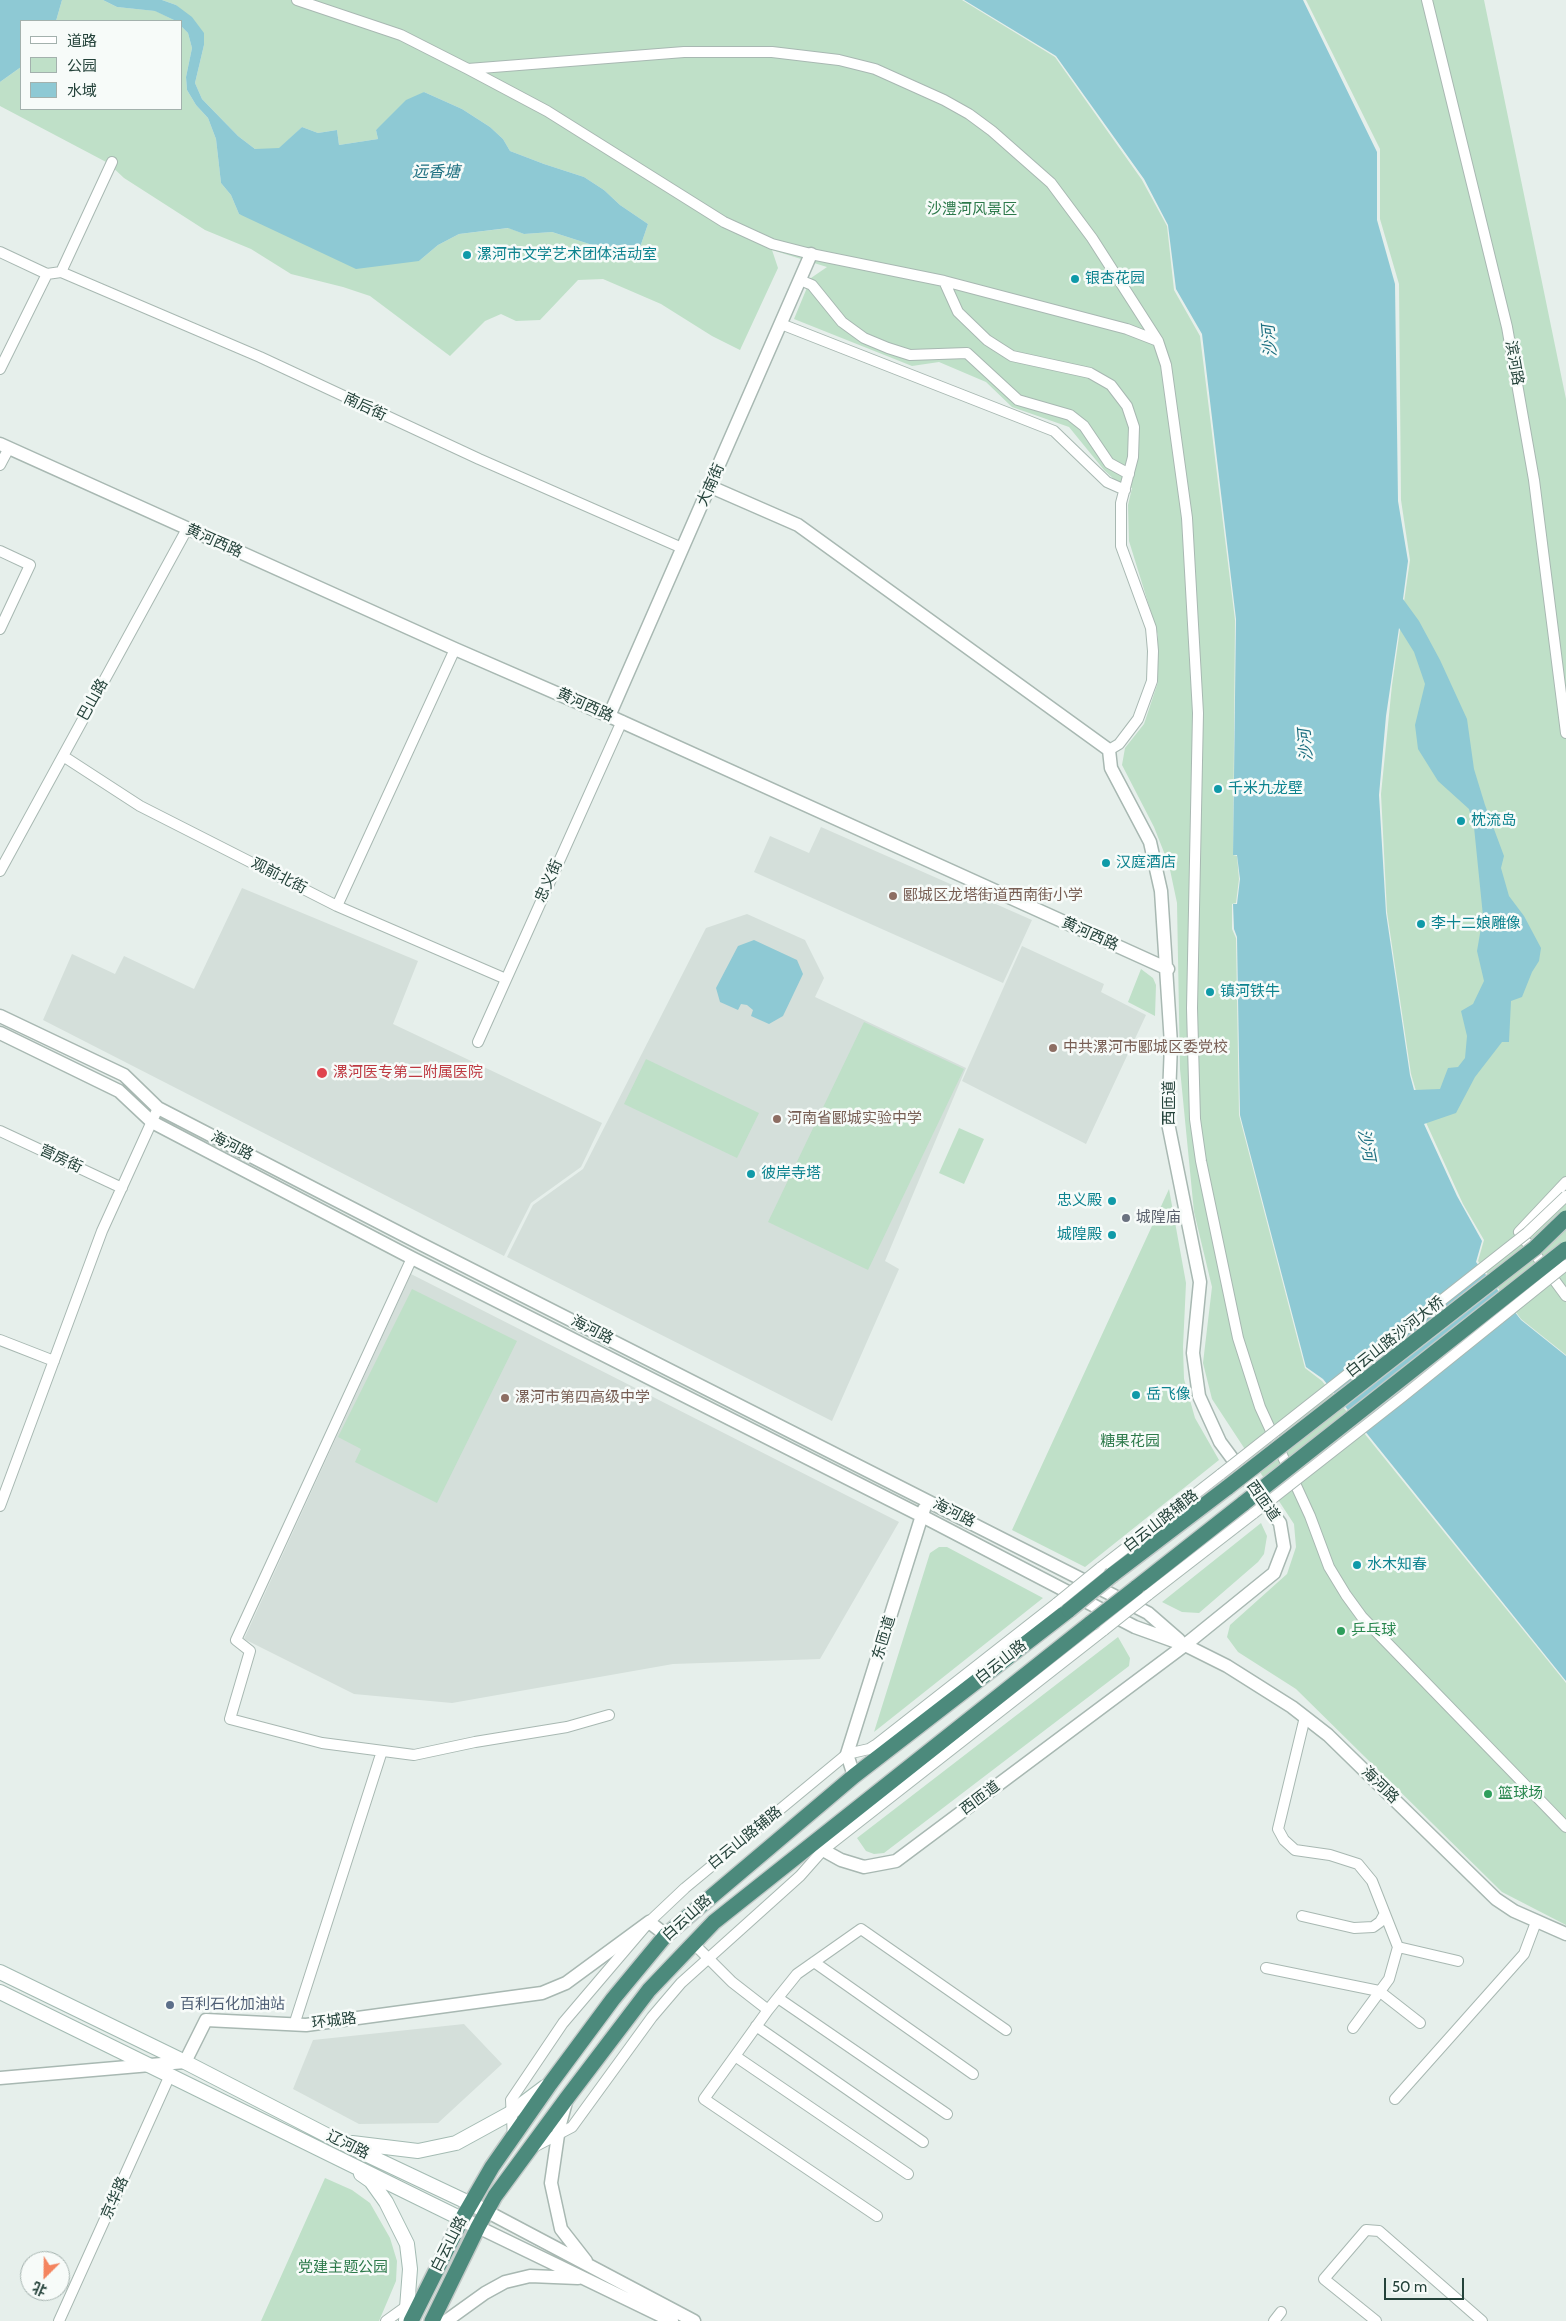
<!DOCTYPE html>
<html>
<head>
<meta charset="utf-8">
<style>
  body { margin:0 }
  #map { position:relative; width:1566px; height:2321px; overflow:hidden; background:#e6efeb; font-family:Cabin,"Noto Sans SC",sans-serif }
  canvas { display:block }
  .legend { position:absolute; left:20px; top:20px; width:162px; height:90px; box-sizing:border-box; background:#f7fbf9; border:1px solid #a3b1ad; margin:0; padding:6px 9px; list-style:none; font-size:15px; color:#24423a }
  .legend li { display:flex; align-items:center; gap:10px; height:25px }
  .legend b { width:25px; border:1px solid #a3b1ad }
  .north { position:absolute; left:20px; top:2251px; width:50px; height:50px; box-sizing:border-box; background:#f7fbf9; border:1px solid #a3b1ad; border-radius:50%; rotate:203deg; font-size:14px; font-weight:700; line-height:20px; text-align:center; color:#24423a }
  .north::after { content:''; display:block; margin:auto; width:18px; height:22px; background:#f4845f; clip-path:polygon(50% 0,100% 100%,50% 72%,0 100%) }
  .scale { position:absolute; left:1384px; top:2278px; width:80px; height:22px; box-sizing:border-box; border:2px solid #24423a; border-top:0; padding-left:6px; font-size:15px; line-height:18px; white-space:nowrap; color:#24423a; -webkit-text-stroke:4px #f7fbf9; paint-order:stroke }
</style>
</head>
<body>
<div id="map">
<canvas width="1566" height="2321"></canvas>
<ul class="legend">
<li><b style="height:6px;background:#fff"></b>道路</li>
<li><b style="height:14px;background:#bfe0c8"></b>公园</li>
<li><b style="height:14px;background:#8ec9d4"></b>水域</li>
</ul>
<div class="north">北</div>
<div class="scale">50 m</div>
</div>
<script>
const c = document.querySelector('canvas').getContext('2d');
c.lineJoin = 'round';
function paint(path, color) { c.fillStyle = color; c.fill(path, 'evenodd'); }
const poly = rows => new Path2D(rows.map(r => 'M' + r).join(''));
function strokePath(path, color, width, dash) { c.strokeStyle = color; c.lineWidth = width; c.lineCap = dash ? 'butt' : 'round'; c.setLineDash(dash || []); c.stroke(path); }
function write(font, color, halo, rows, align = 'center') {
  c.font = font + ' Cabin,"Noto Sans SC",sans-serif'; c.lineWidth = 5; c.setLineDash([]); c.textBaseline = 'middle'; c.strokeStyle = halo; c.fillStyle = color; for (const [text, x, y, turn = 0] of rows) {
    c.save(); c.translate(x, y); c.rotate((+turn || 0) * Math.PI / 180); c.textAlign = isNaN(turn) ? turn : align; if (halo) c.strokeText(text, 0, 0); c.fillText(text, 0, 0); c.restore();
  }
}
paint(poly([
  [821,827,1032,920,1003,983,754,872,770,836,809,853],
  [242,888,418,961,393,1024,602,1123,581,1167,531,1203,504,1256,43,1020,72,954,115,974,124,956,194,989],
  [747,914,805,940,824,978,815,997,966,1068,885,1261,899,1269,832,1421,507,1257,533,1205,583,1169,706,928],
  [1022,946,1104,984,1101,992,1146,1015,1086,1144,962,1081],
  [411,1274,899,1522,820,1659,673,1664,452,1703,354,1694,244,1639],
  [464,2024,502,2064,438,2123,359,2124,293,2089,313,2040]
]), '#d4dfda');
paint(poly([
  [62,0,103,0,117,7,156,11,176,21,56,21],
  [162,0,962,0,1055,57,1142,180,1167,226,1174,290,1200,336,1235,620,1233,855,1237,856,1239,879,1236,903,1232,904,1232,929,1236,938,1239,1115,1305,1368,1322,1381,1566,1683,1566,1925,1502,1892,1296,1689,1238,1652,1227,1637,1230,1625,1287,1574,1296,1547,1294,1524,1212,1399,1203,1363,1212,1287,1194,1212,1180,1069,1177,903,1169,865,1154,827,1122,765,1125,748,1144,724,1158,682,1158,635,1129,541,1128,505,1132,488,1118,483,1104,470,1069,427,1012,407,986,382,939,362,912,366,794,319,811,278,827,267,772,250,778,268,740,350,712,336,661,304,603,279,578,280,540,320,516,321,501,314,485,321,450,356,370,296,343,287,291,274,251,249,205,230,124,178,108,163,0,106,0,82,21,67,21,109,181,109,181,26,188,33,192,48,186,77,187,90,196,105,208,118,216,139,221,183,231,195,239,214,419,261,438,245,459,234,509,228,524,234,552,232,636,259,648,224,620,205,604,190,584,177,544,164,510,151,503,139,490,127,462,109,424,92,376,130,378,139,339,145,337,130,318,133,302,127,279,149,255,149,238,136,202,99,195,83,204,45,176,5],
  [1306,0,1484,0,1566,399,1566,1355,1521,1319,1478,1261,1484,1240,1463,1204,1424,1118,1411,1074,1387,912,1381,794,1392,685,1410,560,1401,500,1399,284,1380,219,1380,149],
  [1141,969,1153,978,1156,985,1155,1016,1128,1002],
  [864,1022,964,1069,868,1270,768,1222],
  [646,1059,759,1113,737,1158,624,1104],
  [959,1128,984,1139,964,1184,939,1173],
  [1169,1189,1186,1283,1183,1347,1184,1379,1195,1418,1219,1460,1085,1567,1012,1530],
  [412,1289,517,1341,437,1503,355,1462,361,1449,338,1437],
  [1261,1523,1267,1536,1264,1554,1258,1562,1199,1613,1182,1612,1162,1602],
  [939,1547,947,1547,1043,1598,874,1732,930,1553],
  [1118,1637,1130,1658,1129,1666,884,1853,874,1854,866,1851,857,1838],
  [325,2178,352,2190,370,2203,390,2238,397,2261,396,2281,379,2321,261,2321]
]), '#bfe0c8');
paint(poly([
  [0,0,62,0,56,21,21,21,21,67,0,82],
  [103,0,162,0,176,5,192,17,204,33,204,45,195,83,202,99,238,136,255,149,279,148,302,127,318,133,337,130,339,145,378,139,376,130,406,100,424,92,462,109,490,127,503,139,510,151,544,164,584,177,604,190,620,205,648,224,636,259,552,232,524,234,508,228,459,234,438,245,419,261,356,269,239,214,231,195,221,183,216,139,208,118,196,105,187,90,186,77,192,48,188,33,181,26,181,21,176,21,155,11,117,7],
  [964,0,1303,0,1377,152,1377,220,1395,284,1398,501,1408,561,1403,599,1419,621,1440,660,1467,719,1474,769,1485,805,1504,856,1501,868,1509,896,1524,916,1541,948,1539,961,1532,972,1522,997,1511,1001,1509,1042,1502,1042,1475,1077,1456,1113,1424,1124,1457,1196,1482,1241,1476,1262,1521,1320,1566,1356,1566,1681,1323,1379,1306,1367,1240,1115,1237,937,1234,929,1233,904,1237,904,1240,879,1237,855,1233,855,1236,619,1202,334,1176,289,1168,225,1144,179,1056,56],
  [1399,628,1414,652,1425,684,1415,725,1418,749,1438,781,1469,809,1474,827,1483,916,1477,951,1484,981,1473,1004,1461,1011,1467,1036,1465,1058,1458,1067,1448,1068,1440,1089,1414,1090,1410,1075,1386,913,1379,795,1386,716],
  [754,940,797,960,803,974,783,1016,769,1024,751,1016,753,1010,747,1005,741,1004,738,1010,720,1002,716,988,738,946]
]), '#8ec9d4');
const minor = poly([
  [297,0,401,35,468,69,547,111,724,222,772,244,811,254,944,281,1127,329,1158,341],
  [1427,0,1507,327,1534,480,1566,733],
  [468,69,684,52,772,52,839,60,875,69,944,100,969,114,992,131,1051,183,1092,238,1158,341,1166,365,1187,518,1198,713,1192,1008,1195,1119,1201,1161,1238,1338,1260,1407,1310,1516,1329,1567,1346,1595,1362,1617,1566,1827],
  [0,252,47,274],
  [61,272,112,162],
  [47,274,61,272,260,357,479,459,682,548],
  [800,280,812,285,842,322,864,338,888,348,910,355,967,353,1018,400,1070,415,1084,426,1109,463,1129,474],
  [944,281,958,312,987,340,1012,356,1090,373,1111,385,1127,406,1134,427,1133,457,1121,503,1121,546,1151,628,1153,651,1152,681,1138,719,1119,744,1109,750],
  [781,324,1054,431,1107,482,1125,490],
  [0,369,47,274],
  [0,465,9,448],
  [0,551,30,565,0,629],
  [63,756,140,806,337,906,506,979],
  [0,871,187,529],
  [337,906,455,649],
  [478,1042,622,721],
  [0,1131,122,1188],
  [1566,1182,1519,1232,1566,1296],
  [412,1258,236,1640,250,1651,230,1719,322,1743,414,1755,475,1742,567,1727,609,1715],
  [0,1340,54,1361],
  [0,1506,102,1231,158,1108],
  [1100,1568,1221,1474],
  [1148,1595,1254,1513],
  [1305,1717,1278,1829,1284,1840,1295,1850,1330,1855,1358,1864,1372,1881,1398,1947,1389,1979,1353,2028],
  [1302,1916,1354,1928,1373,1927,1380,1922,1384,1915],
  [694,1944,732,1982,768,2010],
  [1398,1947,1458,1961],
  [814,1962,973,2074],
  [1266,1968,1379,1991,1420,2023],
  [778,1998,947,2114],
  [294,2025,382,1751],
  [756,2026,923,2142],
  [735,2056,908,2174],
  [1395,2099,1524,1954,1536,1922],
  [513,2138,511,2100,563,2023,649,1922,685,1888,847,1754,869,1749,877,1744,1057,1603],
  [532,2148,572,2127,652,2017,681,1983,800,1876,823,1850,1104,1630],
  [877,2216,704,2099,768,2010,797,1974,861,1929,1006,2030],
  [59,2321,170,2075],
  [386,2321,411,2303],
  [1274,2321,1281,2312],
  [1376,2321,1324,2279,1366,2230,1379,2231,1482,2321]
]);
const tertiary = poly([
  [0,444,455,649,609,716,1168,969],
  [711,487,798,525,1109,750,1111,768,1150,842,1161,891,1171,1044,1168,1123,1200,1282,1193,1353,1199,1396,1220,1442,1280,1523,1284,1547,1274,1573,1185,1645,896,1861,864,1867,841,1860,823,1850,815,1841],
  [609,716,811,254],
  [0,1016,124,1075,158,1108,419,1243,1148,1613,1179,1640],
  [0,1033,119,1091,152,1122,412,1258,922,1516,1135,1627,1185,1645,1227,1666,1292,1707,1328,1735,1496,1899,1514,1911,1566,1934],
  [854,1776,847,1754,924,1509],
  [0,2078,185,2062,206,2020,306,2025,542,1993,566,1983,649,1922,666,1935],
  [566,2102,559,2128,551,2183,561,2229,586,2261],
  [486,2211,694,2321],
  [478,2227,672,2321],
  [446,2321,485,2293,505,2282,530,2276,578,2278]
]);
const secondary = poly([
  [0,1972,185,2062,340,2142,486,2211],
  [0,1992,478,2227],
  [352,2143,418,2151,456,2143,509,2114,545,2087],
  [361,2174,371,2181,386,2202,407,2244,410,2269,406,2321]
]);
const trunk = poly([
  [1112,1575,1228,1487],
  [1136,1588,1244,1503],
  [411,2321,462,2219,492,2167,550,2084,613,1999,666,1935,854,1776,1069,1610],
  [432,2321,478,2227,495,2196,567,2098,649,1990,714,1922,1091,1623]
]);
strokePath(minor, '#a8b8b2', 12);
strokePath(tertiary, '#a8b8b2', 15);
strokePath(secondary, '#a4bbb3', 16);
strokePath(trunk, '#c2cac8', 18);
strokePath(minor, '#fff', 10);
strokePath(tertiary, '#fff', 12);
strokePath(secondary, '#fff', 14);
strokePath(trunk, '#4c8a7c', 15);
const minorBridge = poly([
  [1221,1474,1527,1233,1566,1196],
  [1254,1513,1402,1397,1566,1265],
  [1057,1603,1100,1568],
  [1104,1630,1148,1595]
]);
const trunkBridge = poly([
  [1228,1487,1535,1248,1566,1218],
  [1244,1503,1566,1249],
  [1069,1610,1112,1575],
  [1091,1623,1136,1588]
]);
strokePath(minorBridge, '#a8b8b2', 12, []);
strokePath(trunkBridge, '#c2cac8', 18, []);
strokePath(minorBridge, '#fff', 10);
strokePath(trunkBridge, '#4c8a7c', 15);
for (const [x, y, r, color] of [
  [467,255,5,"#0f9aa8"],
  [1075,279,5,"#0f9aa8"],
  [1218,789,5,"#0f9aa8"],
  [1461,821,5,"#0f9aa8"],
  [1106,863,5,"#0f9aa8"],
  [893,896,5,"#8d6e63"],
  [1421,924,5,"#0f9aa8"],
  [1210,992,5,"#0f9aa8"],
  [1053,1048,5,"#8d6e63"],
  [322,1073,6,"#e0444e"],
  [777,1119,5,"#8d6e63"],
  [751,1174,5,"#0f9aa8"],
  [1112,1201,5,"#0f9aa8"],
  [1126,1218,5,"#6b7280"],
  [1112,1235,5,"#0f9aa8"],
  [1136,1395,5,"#0f9aa8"],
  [505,1398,5,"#8d6e63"],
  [1357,1565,5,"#0f9aa8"],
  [1341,1631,5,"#2e9e5b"],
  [1488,1794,5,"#2e9e5b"],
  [170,2005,5,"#5c6f8a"]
]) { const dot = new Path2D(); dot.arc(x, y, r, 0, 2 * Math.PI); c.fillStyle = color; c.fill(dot); strokePath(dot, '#f7fbf9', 2); }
write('15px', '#2d7a4b', '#f7fbf9', [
  ["沙澧河风景区",972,210],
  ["糖果花园",1130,1442],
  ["党建主题公园",343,2268]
]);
write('15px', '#0d838f', '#f7fbf9', [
  ["漯河市文学艺术团体活动室",477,255],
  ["银杏花园",1085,279],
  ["千米九龙壁",1228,789],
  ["枕流岛",1471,821],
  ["汉庭酒店",1116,863],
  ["李十二娘雕像",1431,924],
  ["镇河铁牛",1220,992],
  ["彼岸寺塔",761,1174],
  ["忠义殿",1102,1201,"right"],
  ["城隍殿",1102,1235,"right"],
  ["岳飞像",1146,1395],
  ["水木知春",1367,1565]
], 'left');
write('15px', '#24423a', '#f7fbf9', [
  ["滨河路",1514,363,80],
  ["南后街",365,407,25],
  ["大南街",711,485,-66],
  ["黄河西路",214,541,24],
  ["巴山路",93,700,-61],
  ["黄河西路",585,705,24],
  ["观前北街",279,876,27],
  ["忠义街",549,881,-66],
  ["黄河西路",1090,934,24],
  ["西匝道",1170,1103,-90],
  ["海河路",232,1146,27],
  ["营房街",61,1159,25],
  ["海河路",592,1330,27],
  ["白云山路沙河大桥",1395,1337,-38],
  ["西匝道",1263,1501,55],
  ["海河路",954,1513,27],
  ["白云山路辅路",1161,1521,-38],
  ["东匝道",884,1638,-73],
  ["白云山路",1001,1662,-38],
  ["海河路",1380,1785,44],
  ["西匝道",980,1798,-37],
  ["白云山路辅路",745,1838,-39],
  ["白云山路",687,1918,-42],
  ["环城路",334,2021,-7],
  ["辽河路",348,2145,26],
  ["京华路",115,2198,-66],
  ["白云山路",449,2244,-63]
]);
write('15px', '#785e54', '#f7fbf9', [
  ["郾城区龙塔街道西南街小学",903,896],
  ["中共漯河市郾城区委党校",1063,1048],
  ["河南省郾城实验中学",787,1119],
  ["漯河市第四高级中学",515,1398]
], 'left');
write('15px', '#be3a42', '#f7fbf9', [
  ["漯河医专第二附属医院",333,1073]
], 'left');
write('15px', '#5b616d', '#f7fbf9', [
  ["城隍庙",1136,1218]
], 'left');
write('15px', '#27864d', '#f7fbf9', [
  ["乒乓球",1351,1631],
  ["篮球场",1498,1794]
], 'left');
write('15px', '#4e5e75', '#f7fbf9', [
  ["百利石化加油站",180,2005]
], 'left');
write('italic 16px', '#1c6f80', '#f7fbf9', [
  ["远香塘",436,172],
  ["沙河",1270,341,-95],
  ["沙河",1306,745,-95],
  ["沙河",1366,1145,79]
]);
</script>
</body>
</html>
